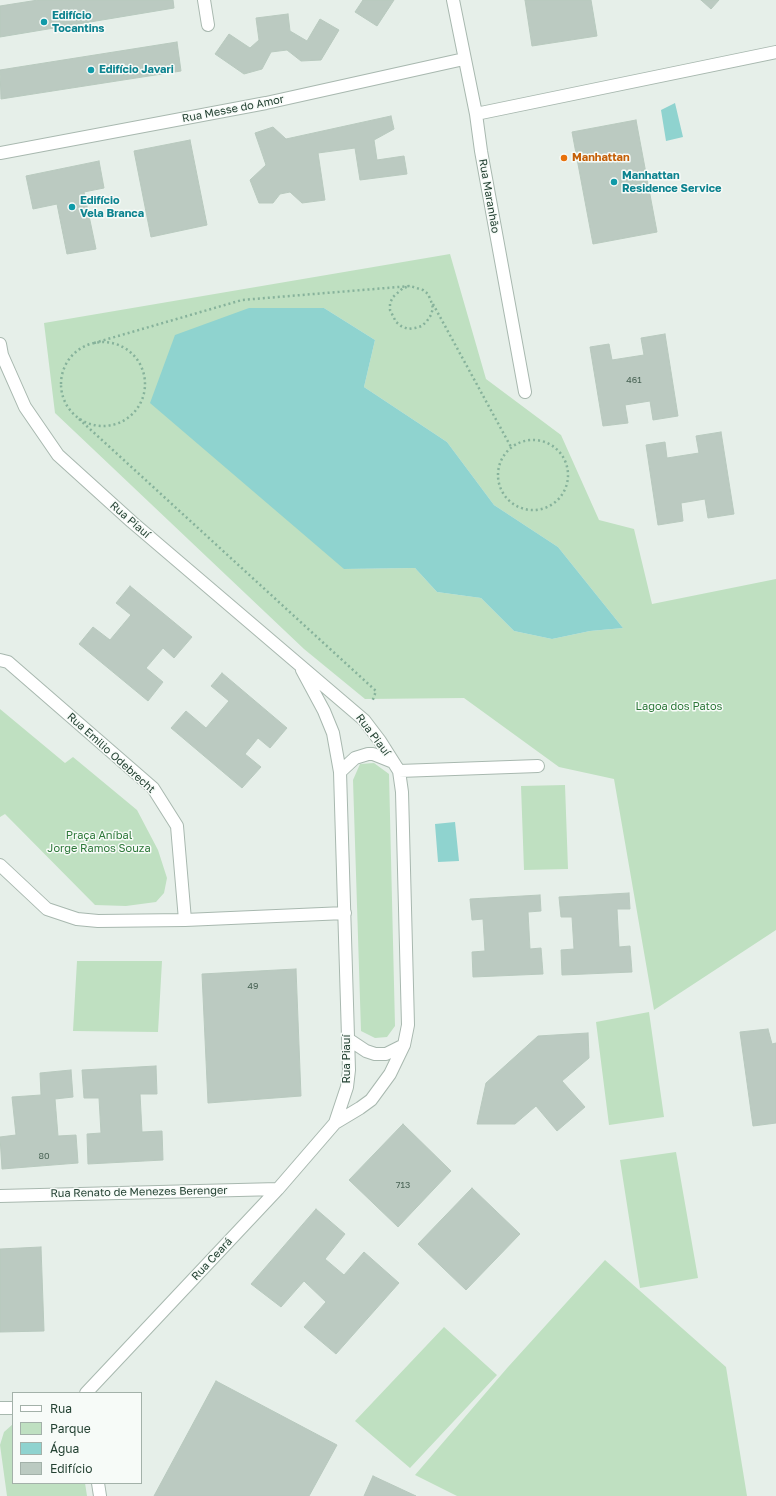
<!DOCTYPE html>
<html>
<head>
<meta charset="utf-8">
<style>
  body { margin:0 }
  #map { position:relative; width:776px; height:1496px; overflow:hidden; background:#e6efe9; font-family:"Golos Text",sans-serif }
  canvas { display:block }
  .legend { position:absolute; left:12px; top:1392px; width:130px; height:92px; box-sizing:border-box; background:#f7fbf8; border:1px solid #a3b1a9; margin:0; padding:5px 7px; list-style:none; font-size:12px; color:#244233 }
  .legend li { display:flex; align-items:center; gap:8px; height:20px }
  .legend b { width:20px; border:1px solid #a3b1a9 }
</style>
</head>
<body>
<div id="map">
<canvas width="776" height="1496"></canvas>
<ul class="legend">
<li><b style="height:5px;background:#fff"></b>Rua</li>
<li><b style="height:11px;background:#bfe0c1"></b>Parque</li>
<li><b style="height:11px;background:#8fd3cf"></b>Água</li>
<li><b style="height:11px;background:#bbcac1"></b>Edifício</li>
</ul>
</div>
<script>
const c = document.querySelector('canvas').getContext('2d');
c.lineJoin = 'round';
function paint(path, color) { c.fillStyle = color; c.fill(path, 'evenodd'); }
const poly = rows => new Path2D(rows.map(r => 'M' + r).join(''));
function strokePath(path, color, width, dash) { c.strokeStyle = color; c.lineWidth = width; c.lineCap = dash ? 'butt' : 'round'; c.setLineDash(dash || []); c.stroke(path); }
function write(font, color, halo, rows, align = 'center') {
  c.font = font + ' "Golos Text",sans-serif'; c.lineWidth = 3; c.setLineDash([]); c.textBaseline = 'middle'; c.strokeStyle = halo; c.fillStyle = color; for (const [text, x, y, turn = 0] of rows) {
    c.save(); c.translate(x, y); c.rotate((+turn || 0) * Math.PI / 180); c.textAlign = isNaN(turn) ? turn : align; if (halo) c.strokeText(text, 0, 0); c.fillText(text, 0, 0); c.restore();
  }
}
paint(poly([
  [450,254,486,379,561,435,599,520,634,529,652,604,776,579,776,930,654,1010,614,779,559,767,464,698,365,699,304,649,55,413,44,323],
  [324,308,375,340,364,387,447,442,494,505,558,547,623,628,590,631,552,639,514,631,481,598,437,592,415,568,344,569],
  [0,709,65,763,73,757,137,810,158,850,167,878,164,893,156,902,126,906,95,905,5,814,0,817],
  [374,763,389,774,395,1026,387,1037,375,1038,361,1031,353,780,360,764],
  [565,785,568,869,524,870,521,786],
  [77,961,162,961,158,1032,73,1031],
  [649,1012,664,1117,609,1125,596,1022],
  [676,1152,698,1278,640,1288,620,1160],
  [605,1260,726,1367,747,1496,457,1496,415,1475,508,1367],
  [444,1327,497,1375,410,1468,355,1421],
  [13,1424,13,1483,85,1483,87,1496,7,1496,0,1445,4,1432]
]), '#bfe0c1');
paint(poly([
  [675,103,683,137,666,141,661,110],
  [249,308,324,308,375,340,364,387,447,442,494,505,558,547,623,628,590,631,552,639,514,631,481,598,437,592,415,568,344,569,150,403,175,335],
  [455,822,459,861,438,862,435,824]
]), '#8fd3cf');
const building = poly([
  [38,0,173,0,174,8,0,37,0,6,38,0],
  [363,0,394,0,377,26,355,12,363,0],
  [525,0,591,0,597,36,532,46,525,0],
  [701,0,719,0,711,9,701,0],
  [288,14,290,31,307,41,320,19,339,30,321,60,301,61,287,50,271,52,262,69,244,74,215,54,229,34,250,48,259,40,256,18,288,14],
  [177,42,181,71,1,99,0,70,177,42],
  [391,116,394,129,374,140,377,160,404,156,407,174,360,180,355,148,318,153,325,200,302,203,290,192,280,194,273,203,259,203,250,180,266,165,255,133,273,127,286,139,391,116],
  [636,120,657,232,593,244,572,132,636,120],
  [190,140,207,225,151,237,134,151,190,140],
  [99,161,104,188,84,192,96,249,67,254,57,204,33,209,26,176,99,161],
  [665,334,678,416,653,420,650,401,625,405,628,423,603,426,590,347,609,344,612,360,644,355,641,338,665,334],
  [721,432,734,514,708,518,705,499,681,503,683,521,658,525,646,445,665,442,667,458,699,453,696,436,721,432],
  [130,586,192,637,174,658,163,648,146,668,163,682,148,701,79,644,93,627,110,640,131,615,116,603,130,586],
  [222,673,287,728,270,748,258,738,245,754,261,767,242,788,171,728,186,711,206,728,229,701,211,686,222,673],
  [629,893,630,909,617,909,619,947,630,946,632,972,562,975,561,950,574,949,572,917,561,917,559,897,629,893],
  [540,895,541,911,528,912,530,949,541,948,543,974,473,977,472,952,485,951,483,919,472,920,470,899,540,895],
  [296,969,301,1096,208,1103,202,974,296,969],
  [768,1029,772,1044,776,1043,776,1123,753,1126,740,1032,768,1029],
  [588,1033,589,1058,562,1081,585,1107,557,1131,536,1106,515,1124,477,1124,486,1083,538,1036,588,1033],
  [156,1066,157,1094,140,1094,142,1132,162,1131,163,1160,88,1164,87,1134,101,1133,99,1098,84,1098,82,1070,156,1066],
  [71,1070,73,1097,55,1099,58,1136,76,1135,78,1163,2,1169,0,1137,16,1135,12,1097,41,1095,40,1073,71,1070],
  [403,1124,451,1171,398,1227,349,1180,403,1124],
  [472,1188,520,1234,466,1290,418,1244,472,1188],
  [316,1209,345,1234,325,1259,344,1275,364,1252,399,1283,336,1354,304,1327,326,1302,304,1281,281,1307,251,1284,316,1209],
  [41,1247,44,1331,0,1332,0,1249,41,1247],
  [216,1381,337,1445,309,1496,154,1496,216,1381],
  [373,1476,416,1496,364,1496,373,1476]
]);
paint(building, '#bbcac1');
strokePath(building, '#b8c9be', 1);
const minor = poly([
  [204,0,208,25],
  [453,0,476,114,481,151,525,392],
  [476,114,776,52],
  [0,153,266,103,464,59],
  [0,344,2,355,25,407,58,455,132,522,364,720,380,741,399,771,402,792,408,1025,404,1045,390,1074,371,1100,360,1108,335,1123,278,1189,86,1393],
  [0,660,8,662,153,788,177,826,185,920],
  [302,670,324,711,333,733,340,772,349,1070,347,1087,335,1123],
  [399,771,538,766],
  [340,772,355,758,368,754,373,754,393,762],
  [0,865,47,909,77,919,98,921,185,920,345,913],
  [348,1039,366,1051,375,1054,386,1054,404,1045],
  [0,1196,278,1189],
  [0,1408,13,1408],
  [98,1483,100,1496]
]);
strokePath(minor, '#a8b8af', 14);
strokePath(poly([
  [433,304,511,447],
  '61 384a42 42 0 1 1 84 0a42 42 0 1 1-84 0Z',
  [94,343,242,300,410,286,423,290,428,294,431,301,433,308,431,315,427,321,422,326,415,328,408,329,401,326,396,322,390,310,390,303,393,297,403,288,410,286],
  [79,419,376,691,372,702],
  '498 475a35 35 0 1 1 70 0a35 35 0 1 1-70 0Z'
]), '#86b29b', 2.5, [2, 3]);
strokePath(minor, '#fff', 12);
for (const [x, y, r, color] of [
  [44,22,4,"#0f9aa8"],
  [91,70,4,"#0f9aa8"],
  [564,158,4,"#e8710a"],
  [614,182,4,"#0f9aa8"],
  [72,207,4,"#0f9aa8"]
]) { const dot = new Path2D(); dot.arc(x, y, r, 0, 2 * Math.PI); c.fillStyle = color; c.fill(dot); strokePath(dot, '#f7fbf8', 1.5); }
write('9px', '#4a6456', null, [
  ["461",634,380],
  ["49",253,986],
  ["80",44,1156],
  ["713",403,1185]
]);
write('bold 11px', '#0d838f', '#f7fbf8', [
  ["Edifício",52,16],
  ["Tocantins",52,29],
  ["Edifício Javari",99,70],
  ["Manhattan",622,176],
  ["Residence Service",622,189],
  ["Edifício",80,201],
  ["Vela Branca",80,214]
], 'left');
write('11px', '#244233', '#f7fbf8', [
  ["Rua Messe do Amor",233,109,-11],
  ["Rua Maranhão",489,196,80],
  ["Rua Piauí",130,520,41],
  ["Rua Piauí",373,735,53],
  ["Rua Emilio Odebrecht",111,753,42],
  ["Rua Piauí",347,1059,-90],
  ["Rua Renato de Menezes Berenger",139,1192,-1],
  ["Rua Ceará",212,1259,-47]
]);
write('bold 11px', '#c56008', '#f7fbf8', [
  ["Manhattan",572,158]
], 'left');
write('11px', '#2e793a', '#f7fbf8', [
  ["Lagoa dos Patos",679,707],
  ["Praça Aníbal",99,836],
  ["Jorge Ramos Souza",99,849]
]);
</script>
</body>
</html>
